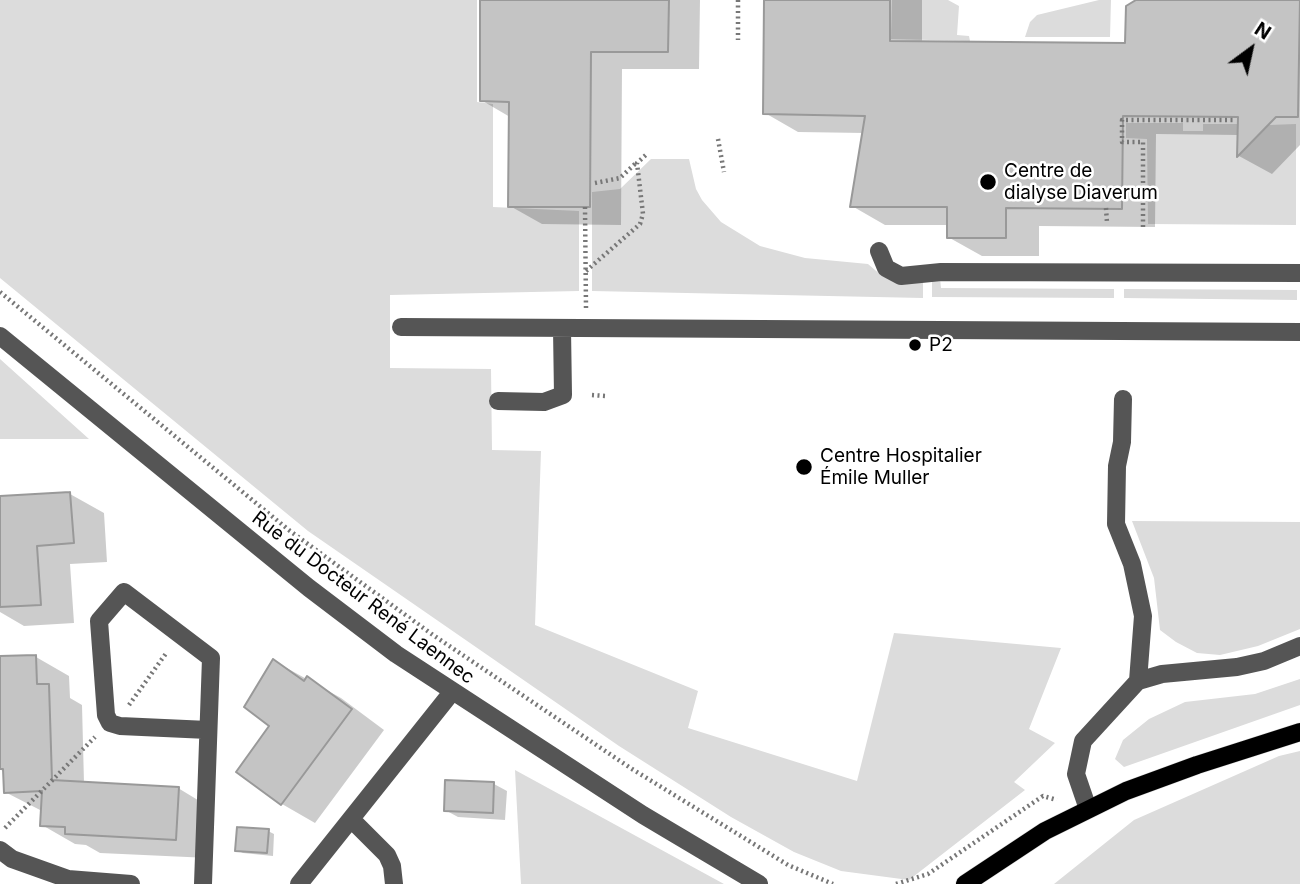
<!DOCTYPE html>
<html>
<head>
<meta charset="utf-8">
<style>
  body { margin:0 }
  #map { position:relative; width:1300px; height:884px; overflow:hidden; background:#fff; font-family:Inter,sans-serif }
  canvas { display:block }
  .north { position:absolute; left:1216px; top:14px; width:70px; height:70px; -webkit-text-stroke:5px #fff; paint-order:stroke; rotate:33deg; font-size:19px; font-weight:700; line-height:28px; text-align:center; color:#000 }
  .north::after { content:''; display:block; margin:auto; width:24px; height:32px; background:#000; clip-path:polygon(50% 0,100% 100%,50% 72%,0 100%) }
</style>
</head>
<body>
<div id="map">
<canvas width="1300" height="884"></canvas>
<div class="north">N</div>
</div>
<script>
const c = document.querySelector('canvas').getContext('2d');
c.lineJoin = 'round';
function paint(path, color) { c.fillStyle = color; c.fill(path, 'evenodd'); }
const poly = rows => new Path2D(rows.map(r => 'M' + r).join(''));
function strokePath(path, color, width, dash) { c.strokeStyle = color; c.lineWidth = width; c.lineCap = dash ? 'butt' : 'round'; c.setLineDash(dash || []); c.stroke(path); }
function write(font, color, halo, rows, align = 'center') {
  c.font = font + ' Inter,sans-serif'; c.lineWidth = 5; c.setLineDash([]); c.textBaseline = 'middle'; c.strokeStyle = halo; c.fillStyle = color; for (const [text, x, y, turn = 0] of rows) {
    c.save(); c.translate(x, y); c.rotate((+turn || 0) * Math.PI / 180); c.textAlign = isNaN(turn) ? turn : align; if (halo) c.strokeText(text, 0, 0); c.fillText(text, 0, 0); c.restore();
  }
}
paint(poly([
  [0,0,477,0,477,102,493,104,493,207,579,211,579,291,390,295,390,368,491,369,492,450,541,451,535,625,698,691,688,728,857,781,894,633,1061,648,1029,729,1055,743,1014,782,1025,790,909,880,841,871,794,852,731,817,619,746,308,531,0,278],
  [892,0,948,0,959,6,957,35,969,36,970,41,891,39],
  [1099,0,1111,0,1110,37,1025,37,1030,22,1037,15],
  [1126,123,1183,123,1183,131,1203,131,1203,124,1238,124,1238,156,1269,125,1296,124,1296,225,1148,224,1147,139,1126,138],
  [651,159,689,159,696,189,702,200,721,222,760,246,805,258,868,264,882,276,899,282,923,279,923,298,592,291,592,192,620,189],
  [932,278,940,278,941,288,1114,289,1114,298,932,297],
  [1124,289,1297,290,1297,300,1124,298],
  [0,359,89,439,0,439],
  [1132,521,1300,522,1300,629,1258,646,1220,655,1197,653,1176,642,1160,630,1154,578],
  [1300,679,1300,705,1124,767,1115,759,1123,740,1149,719,1185,702,1255,694],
  [1300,751,1300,884,1054,884,1134,820,1279,756],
  [515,770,724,884,521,884]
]), '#dcdcdc');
paint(poly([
  [482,0,700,0,699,69,622,69,621,225,542,224,510,206,510,117,481,100],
  [765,0,922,0,922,43,1127,44,1139,0,1300,0,1300,145,1272,174,1239,156,1239,135,1156,134,1155,227,1039,226,1039,256,982,256,948,237,949,225,885,225,852,206,864,133,798,132,765,113],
  [70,494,104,513,107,562,70,564,74,623,24,626,0,612,0,498],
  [36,657,69,676,70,698,82,705,84,783,178,788,211,808,209,858,100,853,86,845,75,844,42,825,42,811,5,792,4,772,0,769,0,658],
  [274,661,341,698,384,730,315,823,282,804,238,771,272,725],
  [494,784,507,791,505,820,458,817,445,810],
  [268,831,274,834,273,856,243,853,237,850]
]), '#0003');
const building = poly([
  [480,0,669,0,668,52,591,52,590,207,508,207,509,102,480,101,480,0],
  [764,0,890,0,890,41,1125,43,1126,6,1136,0,1300,0,1298,117,1276,117,1237,157,1238,117,1123,116,1122,209,1006,208,1006,238,947,238,947,207,850,207,865,116,763,114,764,0],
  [70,492,74,543,37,546,41,605,0,607,0,496,70,492],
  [36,655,37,684,49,684,52,780,179,787,176,840,65,834,65,827,40,826,42,791,4,793,3,769,0,769,0,656,36,655],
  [273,659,304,681,307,676,352,709,281,805,236,772,269,726,244,707,273,659],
  [445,780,494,782,493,813,444,811,445,780],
  [237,827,269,829,267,853,235,851,237,827]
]);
paint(building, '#c4c4c4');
strokePath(building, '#999', 2);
const major = poly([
  [965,884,1045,831,1126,791,1197,765,1300,732]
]);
strokePath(major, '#dbdbdb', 19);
strokePath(poly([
  [738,0,738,40],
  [718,139,724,172],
  [595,183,620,178,636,163],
  [585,207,586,308],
  [1106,208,1107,223],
  [1143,227,1143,142,1122,142,1122,120,1236,120],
  [586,271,640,224,643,214,637,163,648,153],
  [0,292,290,531,433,635,632,769,788,865,833,884],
  [592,395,606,396],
  [129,705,167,652],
  [5,828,95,737],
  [896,884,928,874,1043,796,1057,800]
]), '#777', 4.5, [2, 3.5]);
strokePath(poly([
  [879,251,886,268,901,276,941,272,1300,273],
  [401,327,1300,332],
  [0,336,309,588,396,654,643,815,759,884],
  [1123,399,1122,442,1117,466,1116,524,1132,564,1143,616,1138,681],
  [498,401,544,402,563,395,562,329],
  [1088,809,1076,774,1083,741,1138,681,1162,674,1237,667,1264,661,1300,646],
  [352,820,387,855,392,866,394,884],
  [0,850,12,859,68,879,131,884],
  [203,884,211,658,124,592,99,621,106,715,110,723,120,726,208,730],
  [299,884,452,692]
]), '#555', 18);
strokePath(major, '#000', 18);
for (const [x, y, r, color] of [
  [988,182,9,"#000"],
  [915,345,7,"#000"],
  [804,467,9,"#000"]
]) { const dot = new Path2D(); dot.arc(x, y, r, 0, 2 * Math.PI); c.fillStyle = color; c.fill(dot); strokePath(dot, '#fff', 2.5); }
write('19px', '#000', '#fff', [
  ["Centre de",1004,171],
  ["dialyse Diaverum",1004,193],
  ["P2",929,345],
  ["Centre Hospitalier",820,456],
  ["Émile Muller",820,478]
], 'left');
write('19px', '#000', '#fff', [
  ["Rue du Docteur René Laennec",363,598,37]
]);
</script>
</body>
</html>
